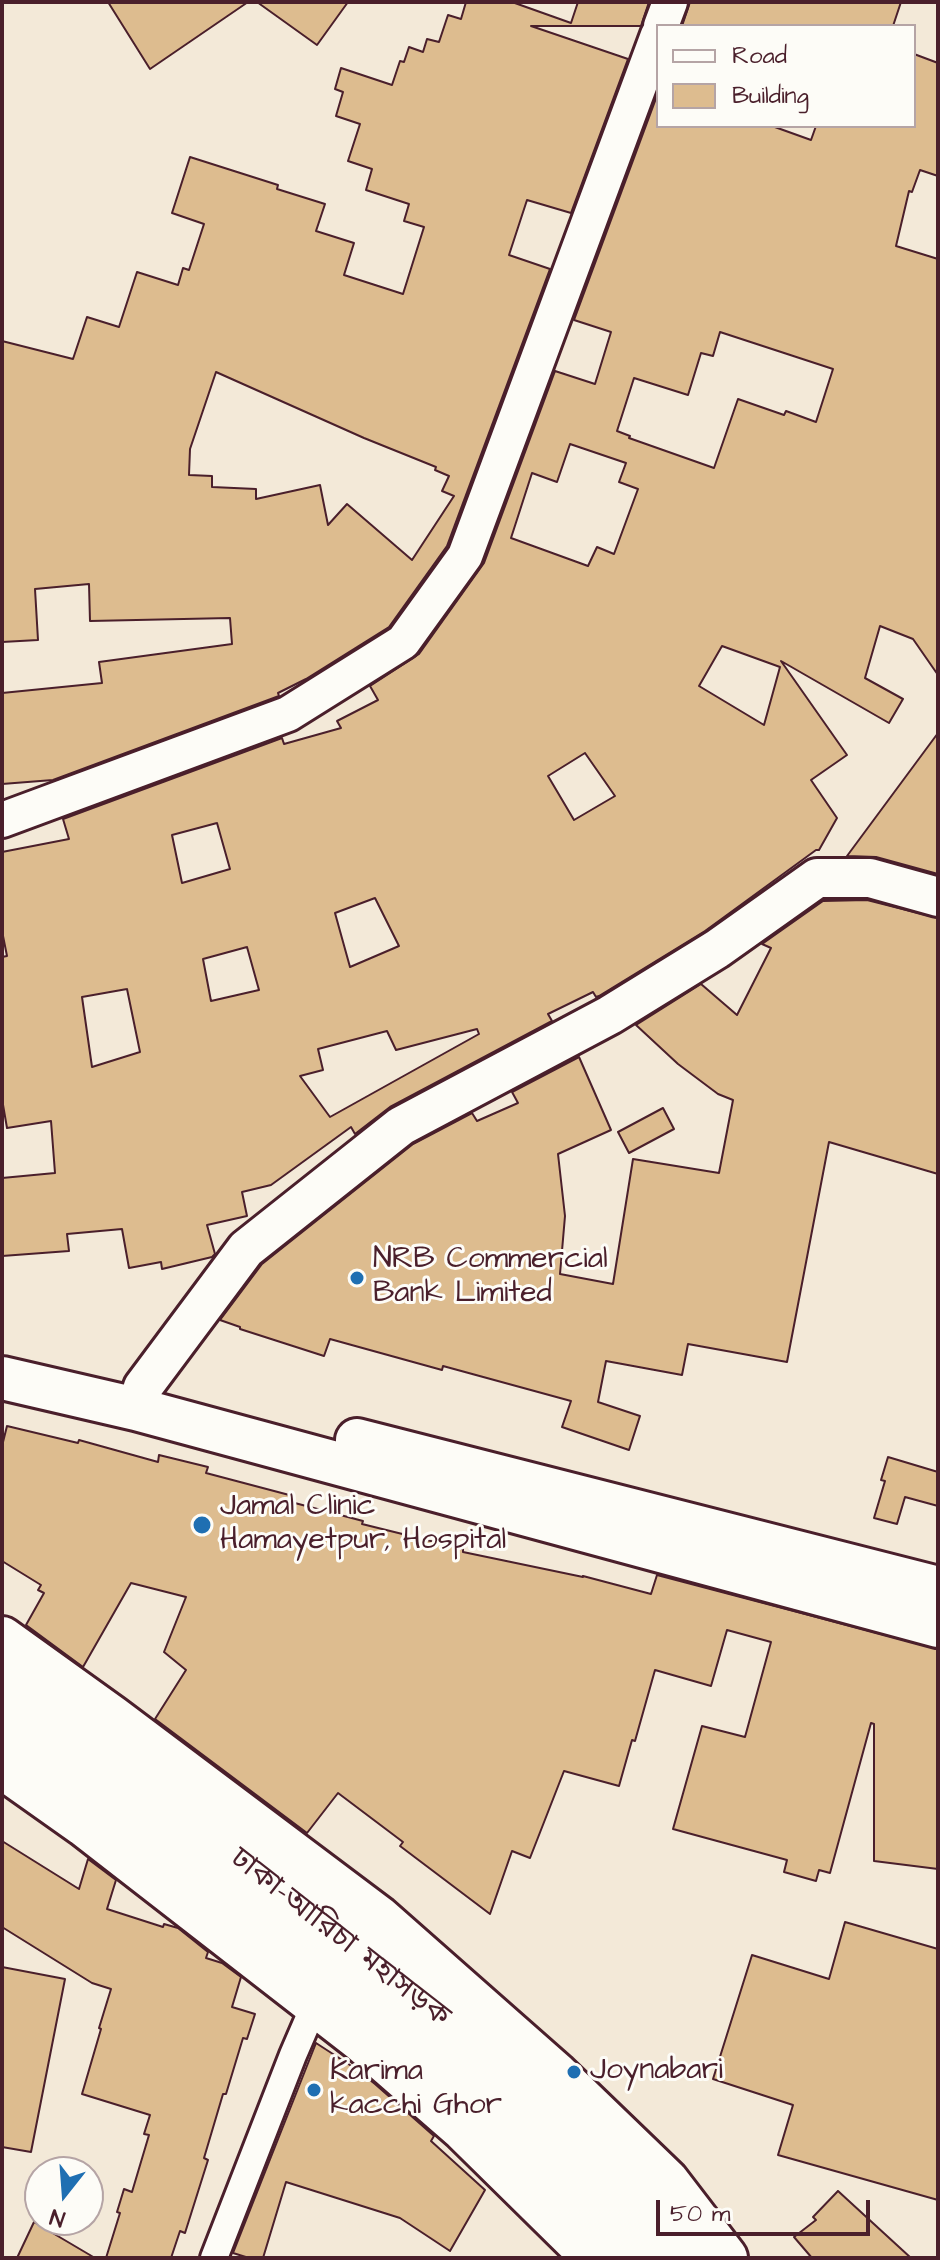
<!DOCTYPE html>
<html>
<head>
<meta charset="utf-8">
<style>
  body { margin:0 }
  #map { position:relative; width:940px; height:2260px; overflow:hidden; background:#f3e9d8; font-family:"Architects Daughter",sans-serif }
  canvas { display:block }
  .frame { position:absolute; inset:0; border:4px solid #4a1f2b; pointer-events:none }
  .legend { position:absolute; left:656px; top:24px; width:260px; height:104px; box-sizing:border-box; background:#fdfcf7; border:2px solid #b5a4a5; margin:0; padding:10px 14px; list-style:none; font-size:24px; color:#4a1f2b }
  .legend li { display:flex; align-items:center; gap:16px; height:40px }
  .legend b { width:40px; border:2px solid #b5a4a5 }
  .north { position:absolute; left:24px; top:2156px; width:80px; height:80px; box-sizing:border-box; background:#fdfcf7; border:2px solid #b5a4a5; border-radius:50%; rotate:197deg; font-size:22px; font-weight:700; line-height:32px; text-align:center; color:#4a1f2b }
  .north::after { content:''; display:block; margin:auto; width:28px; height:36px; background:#1f6fb2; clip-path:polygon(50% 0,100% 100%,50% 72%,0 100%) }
  .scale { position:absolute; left:656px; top:2200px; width:214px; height:36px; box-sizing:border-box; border:4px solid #4a1f2b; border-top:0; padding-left:10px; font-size:24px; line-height:28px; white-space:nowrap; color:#4a1f2b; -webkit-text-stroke:6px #fdfcf7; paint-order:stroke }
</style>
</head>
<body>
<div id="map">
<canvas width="940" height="2260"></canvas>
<div class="frame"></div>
<ul class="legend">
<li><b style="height:10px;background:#fdfcf7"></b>Road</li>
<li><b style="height:22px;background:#ddbc8f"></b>Building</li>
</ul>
<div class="north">N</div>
<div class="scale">50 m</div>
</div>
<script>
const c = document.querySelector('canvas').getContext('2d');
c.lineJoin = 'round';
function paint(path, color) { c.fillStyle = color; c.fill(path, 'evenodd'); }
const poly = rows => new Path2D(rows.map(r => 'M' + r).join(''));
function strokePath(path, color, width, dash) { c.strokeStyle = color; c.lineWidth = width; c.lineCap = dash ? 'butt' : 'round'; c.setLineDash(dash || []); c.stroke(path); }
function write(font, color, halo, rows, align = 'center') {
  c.font = font + ' "Architects Daughter","Noto Sans Bengali",sans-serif'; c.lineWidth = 6; c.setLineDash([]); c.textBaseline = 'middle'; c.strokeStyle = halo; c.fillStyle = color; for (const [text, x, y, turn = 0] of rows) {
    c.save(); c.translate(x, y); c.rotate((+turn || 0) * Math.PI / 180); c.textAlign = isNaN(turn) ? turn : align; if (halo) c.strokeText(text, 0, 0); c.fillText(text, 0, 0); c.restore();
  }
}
const building = poly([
  [108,2,248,2,150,69,108,2],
  [257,2,348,2,317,45,257,2],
  [466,2,512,2,571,23,578,2,649,2,641,26,531,26,628,59,571,213,527,200,509,255,550,269,447,546,389,627,306,679,278,693,279,696,53,780,2,784,2,693,102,683,99,662,232,644,230,618,90,621,89,584,35,589,38,640,2,642,2,341,73,359,87,317,119,327,137,272,178,285,183,268,189,270,204,224,172,213,190,157,278,185,277,189,325,204,316,231,354,243,344,275,403,294,424,227,404,221,409,204,366,190,372,169,348,161,360,124,336,116,343,92,335,89,341,68,392,85,400,61,404,62,409,47,423,52,427,39,439,42,448,15,461,19,466,2],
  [216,372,364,438,436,467,435,470,449,476,442,491,454,496,412,560,347,504,328,525,320,485,256,499,256,489,212,487,212,476,189,475,190,449,216,372],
  [690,2,901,2,893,26,682,26,690,2],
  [914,54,938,63,938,176,920,170,912,192,909,191,896,246,938,259,938,675,913,639,880,626,865,678,903,699,889,723,781,661,847,755,811,780,837,818,819,850,816,850,705,931,599,996,596,997,593,992,548,1014,552,1021,390,1107,355,1134,351,1127,271,1185,242,1192,247,1216,207,1225,215,1254,212,1257,162,1269,161,1262,129,1268,122,1229,67,1234,69,1251,2,1256,2,1178,55,1173,51,1121,7,1128,2,1099,2,957,7,956,2,931,2,852,69,839,63,819,282,738,284,744,341,728,337,721,378,700,370,686,419,654,484,563,555,371,595,384,611,332,574,320,658,93,658,126,772,126,811,140,816,126,914,126,914,54],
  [720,332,833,369,816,422,786,411,784,415,738,399,714,468,629,438,630,436,617,431,634,378,688,395,701,353,713,356,720,332],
  [570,444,626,463,619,482,638,489,614,554,597,547,588,566,511,538,532,473,557,482,570,444],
  [722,646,780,667,764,725,699,686,722,646],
  [585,753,615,796,574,820,548,776,585,753],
  [217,823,230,869,182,883,172,835,217,823],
  [375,898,399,946,350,967,335,913,375,898],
  [247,947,259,990,211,1001,203,959,247,947],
  [127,989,140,1052,92,1067,82,997,127,989],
  [477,1029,479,1034,330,1117,300,1076,323,1070,318,1049,387,1031,396,1050,477,1029],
  [938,733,938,874,876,857,847,856,938,733],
  [867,900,938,918,938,1174,829,1142,787,1362,688,1344,682,1375,606,1361,598,1402,640,1416,629,1450,562,1427,571,1401,443,1366,442,1370,330,1339,324,1356,240,1329,240,1327,220,1320,262,1264,413,1144,472,1113,477,1121,518,1103,512,1092,579,1057,611,1130,558,1154,565,1216,560,1274,613,1284,633,1159,719,1173,733,1100,718,1094,678,1064,636,1025,701,984,737,1015,771,948,762,944,823,901,867,900],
  [663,1108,674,1129,629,1153,618,1132,663,1108],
  [7,1426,78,1443,79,1440,158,1462,159,1455,208,1467,206,1473,293,1496,291,1502,363,1521,362,1524,463,1549,463,1552,583,1577,583,1576,651,1594,657,1575,938,1649,938,1869,874,1861,874,1724,871,1723,830,1873,819,1870,816,1881,784,1872,787,1860,673,1829,702,1726,745,1737,771,1642,727,1630,711,1686,655,1670,635,1741,632,1740,619,1786,564,1771,530,1858,512,1851,490,1914,400,1846,403,1842,338,1793,307,1833,155,1719,186,1670,164,1652,186,1597,131,1583,83,1667,26,1625,44,1593,38,1590,41,1585,2,1561,2,1446,7,1426],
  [888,1457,938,1472,938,1506,905,1497,897,1524,874,1518,885,1481,881,1480,888,1457],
  [2,1841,79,1889,88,1859,116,1880,107,1909,163,1927,164,1924,178,1928,208,1952,206,1958,222,1963,241,1977,232,2007,255,2014,247,2039,243,2038,226,2094,223,2094,204,2158,208,2160,185,2233,180,2231,171,2258,106,2258,120,2213,117,2212,124,2189,132,2192,149,2135,144,2134,150,2115,82,2094,101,2029,99,2028,111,1989,92,1983,2,1927,2,1841],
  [845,1922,938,1949,938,2200,778,2155,793,2105,713,2079,752,1955,829,1979,845,1922],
  [2,1967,65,1979,31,2152,2,2147,2,1967],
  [316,2043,356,2069,375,2084,434,2136,431,2141,485,2190,450,2251,400,2218,286,2182,263,2258,249,2258,233,2253,316,2043],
  [838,2191,911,2258,812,2258,794,2237,816,2220,813,2217,838,2191],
  [34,2222,95,2258,17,2258,34,2222]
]);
paint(building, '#ddbc8f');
strokePath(building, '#4a1f2b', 2);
const minor = poly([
  [214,2258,293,2055,315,2004]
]);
const tertiary = poly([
  [661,26,670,2],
  [2,820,288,714,403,642,465,556,658,35]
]);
const secondary = poly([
  [136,1409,143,1387,246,1249,401,1126,610,1015,717,949,817,878,870,878,938,897]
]);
const primary = poly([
  [2,1378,136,1409,938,1626],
  [357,1440,938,1588]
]);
const trunk = poly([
  [2,1639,112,1718,378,1918,556,2075,666,2181,725,2258],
  [2,1680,263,1876,378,1966,500,2068,687,2258],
  [2,1724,168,1846,406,2037,580,2199,633,2258],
  [2,1766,84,1824,362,2040,464,2129,595,2258]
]);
strokePath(minor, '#4a1f2b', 32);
strokePath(tertiary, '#4a1f2b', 40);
strokePath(secondary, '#4a1f2b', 44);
strokePath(primary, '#4a1f2b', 48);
strokePath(trunk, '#4a1f2b', 50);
strokePath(minor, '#fdfcf7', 26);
strokePath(tertiary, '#fdfcf7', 34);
strokePath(secondary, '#fdfcf7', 38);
strokePath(primary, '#fdfcf7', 42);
strokePath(trunk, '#fdfcf7', 44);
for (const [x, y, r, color] of [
  [357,1278,8,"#1f6fb2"],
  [202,1525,10,"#1f6fb2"],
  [574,2072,8,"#1f6fb2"],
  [314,2090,8,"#1f6fb2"]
]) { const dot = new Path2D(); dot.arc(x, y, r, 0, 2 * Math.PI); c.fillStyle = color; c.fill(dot); strokePath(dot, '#fdfcf7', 3); }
write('30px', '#4a1f2b', '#fdfcf7', [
  ["NRB Commercial",373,1261],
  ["Bank Limited",373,1295],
  ["Jamal Clinic",220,1508],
  ["Hamayetpur, Hospital",220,1542],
  ["Joynabari",590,2072],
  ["Karima",330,2073],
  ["kacchi Ghor",330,2107]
], 'left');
write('30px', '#4a1f2b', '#fdfcf7', [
  ["ঢাকা-আরিচা মহাসড়ক",339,1939,38]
]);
</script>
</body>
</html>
